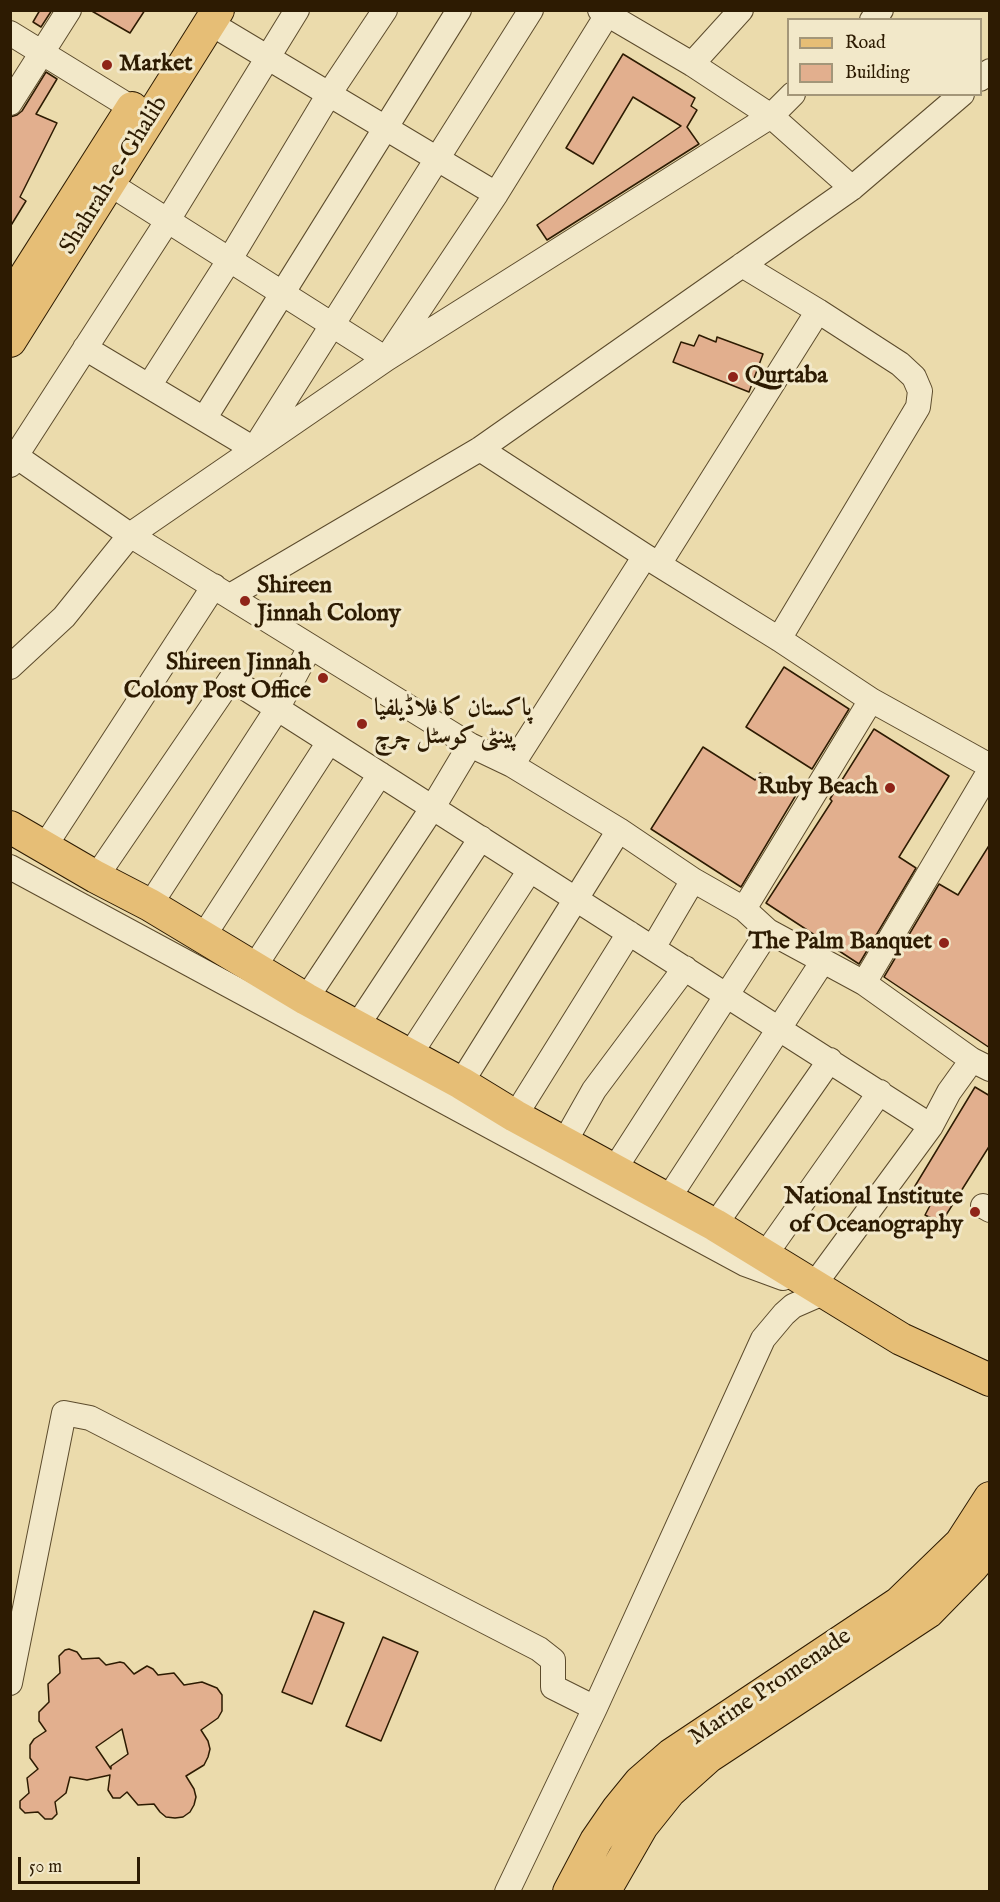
<!DOCTYPE html>
<html>
<head>
<meta charset="utf-8">
<style>
  body { margin:0 }
  #map { position:relative; width:1000px; height:1902px; overflow:hidden; background:#ebdbac; font-family:"IM FELL English",serif }
  canvas { display:block }
  .frame { position:absolute; inset:0; border:12px solid #2d1b02; pointer-events:none }
  .legend { position:absolute; left:787px; top:18px; width:195px; height:78px; box-sizing:border-box; background:#f2e8c9; border:2px solid #a39679; margin:0; padding:8px 10px; list-style:none; font-size:18px; color:#2d1b02 }
  .legend li { display:flex; align-items:center; gap:12px; height:30px }
  .legend b { width:30px; border:2px solid #a39679 }
  .scale { position:absolute; left:18px; top:1857px; width:122px; height:27px; box-sizing:border-box; border:3px solid #2d1b02; border-top:0; padding-left:8px; font-size:18px; line-height:21px; white-space:nowrap; color:#2d1b02; -webkit-text-stroke:4px #f2e8c9; paint-order:stroke }
</style>
</head>
<body>
<div id="map">
<canvas width="1000" height="1902"></canvas>
<div class="frame"></div>
<ul class="legend">
<li><b style="height:8px;background:#e6be76"></b>Road</li>
<li><b style="height:16px;background:#e2af8e"></b>Building</li>
</ul>
<div class="scale">50 m</div>
</div>
<script>
const c = document.querySelector('canvas').getContext('2d');
c.lineJoin = 'round';
function paint(path, color) { c.fillStyle = color; c.fill(path, 'evenodd'); }
const poly = rows => new Path2D(rows.map(r => 'M' + r).join(''));
function strokePath(path, color, width, dash) { c.strokeStyle = color; c.lineWidth = width; c.lineCap = dash ? 'butt' : 'round'; c.setLineDash(dash || []); c.stroke(path); }
function write(font, color, halo, rows, align = 'center') {
  c.font = font + ' "IM FELL English",Amiri,serif'; c.lineWidth = 6; c.setLineDash([]); c.textBaseline = 'middle'; c.strokeStyle = halo; c.fillStyle = color; for (const [text, x, y, turn = 0] of rows) {
    c.save(); c.translate(x, y); c.rotate((+turn || 0) * Math.PI / 180); c.textAlign = isNaN(turn) ? turn : align; if (halo) c.strokeText(text, 0, 0); c.fillText(text, 0, 0); c.restore();
  }
}
const building = poly([
  [40,10,52,10,41,27,33,22,40,10],
  [90,10,145,10,130,33,90,10],
  [623,54,695,98,691,106,697,110,687,127,699,144,547,240,537,225,681,126,633,97,593,164,566,148,623,54],
  [46,72,57,79,36,114,57,123,20,197,26,201,10,227,10,117,17,115,22,111,46,72],
  [699,335,716,342,717,337,763,354,749,392,673,362,681,342,694,346,699,335],
  [784,667,849,709,812,769,746,727,784,667],
  [874,729,949,776,899,857,916,868,859,964,766,903,832,801,830,799,874,729],
  [703,747,755,780,760,773,796,795,741,887,651,829,703,747],
  [990,844,990,1048,884,977,939,884,958,895,990,844],
  [975,1087,990,1096,990,1145,941,1223,925,1215,934,1198,915,1186,975,1087],
  [314,1611,344,1623,312,1704,282,1692,314,1611],
  [383,1637,418,1652,381,1741,346,1726,383,1637],
  [69,1649,77,1652,82,1659,99,1658,106,1665,120,1662,124,1663,134,1674,147,1666,153,1669,158,1675,174,1673,184,1685,202,1682,217,1688,222,1695,222,1711,218,1718,201,1730,208,1741,210,1749,208,1757,204,1765,186,1776,194,1789,196,1797,194,1805,190,1812,183,1817,175,1818,166,1817,160,1812,154,1804,138,1805,127,1792,120,1798,113,1798,108,1790,110,1775,87,1780,70,1777,66,1793,55,1802,57,1814,52,1819,45,1819,38,1812,25,1813,20,1808,20,1801,29,1793,27,1778,38,1769,30,1758,30,1745,34,1739,46,1731,39,1721,39,1712,49,1702,48,1684,60,1673,59,1656,65,1650,69,1649],
  [122,1729,128,1754,111,1766,111,1769,96,1747,122,1729]
]);
paint(building, '#e2af8e');
strokePath(building, '#2d1b02', 1.5);
const minor = poly([
  [600,10,692,64,771,116,852,188],
  [872,20,881,10],
  [210,23,496,194],
  [10,33,132,108],
  [692,64,741,10],
  [980,79,990,71],
  [10,103,69,10],
  [110,184,386,359,496,194,610,10],
  [742,265,818,311,900,364,914,377,920,391,918,407,779,639],
  [85,348,254,449,531,10],
  [149,386,230,259,329,94,385,10],
  [204,419,459,10],
  [480,449,645,556,779,639,871,700,990,766],
  [10,452,130,535,470,745,512,765,619,830,693,880,744,909,768,931,864,983,972,1060,990,1069],
  [10,465,168,220,297,10],
  [659,564,818,311],
  [230,596,480,449,852,188,962,94],
  [10,667,64,617,130,535,386,359,771,116,793,94],
  [512,765,645,556],
  [45,846,214,586],
  [10,867,745,1264,783,1278],
  [96,877,231,679,931,1126],
  [150,905,277,709,310,647],
  [744,909,871,700],
  [203,937,329,742],
  [653,948,693,880],
  [253,969,380,774],
  [864,983,990,770],
  [306,999,433,807,470,745],
  [357,1026,481,838],
  [409,1056,530,870],
  [461,1083,619,830],
  [515,1116,629,933],
  [564,1143,594,1090,685,968],
  [614,1170,768,931],
  [668,1199,823,961],
  [983,1206,990,1210],
  [715,1225,830,1060],
  [765,1255,880,1092],
  [814,1285,931,1126,949,1092,972,1060],
  [10,1683,64,1413,90,1418,539,1649,553,1660,553,1687,595,1708],
  [507,1892,595,1708,763,1339,784,1314,793,1306,825,1292]
]);
const major = poly([
  [10,300,132,108],
  [10,341,218,10],
  [10,827,96,877,150,905,306,999,461,1083,515,1116,715,1225,901,1339,990,1380],
  [569,1892,596,1841,618,1809,640,1782,671,1755,899,1603,961,1543,990,1498],
  [604,1892,642,1826,670,1791,708,1757,928,1612,973,1566,990,1546]
]);
strokePath(minor, '#5c4b2c', 26);
strokePath(major, '#2d1b02', 34);
strokePath(minor, '#f2e8c9', 24);
strokePath(major, '#e6be76', 32);
for (const [x, y, r, color] of [
  [107,65,6,"#8f2418"],
  [733,377,6,"#8f2418"],
  [245,601,6,"#8f2418"],
  [323,678,6,"#8f2418"],
  [362,724,6,"#8f2418"],
  [890,788,6,"#8f2418"],
  [944,943,6,"#8f2418"],
  [975,1212,6,"#8f2418"]
]) { const dot = new Path2D(); dot.arc(x, y, r, 0, 2 * Math.PI); c.fillStyle = color; c.fill(dot); strokePath(dot, '#f2e8c9', 2); }
write('bold 24px', '#2d1b02', '#f2e8c9', [
  ["Market",119,65],
  ["Qurtaba",745,377],
  ["Shireen",257,587],
  ["Jinnah Colony",257,615],
  ["Shireen Jinnah",311,664,"right"],
  ["Colony Post Office",311,692,"right"],
  ["پاکستان کا فلاڈیلفیا",374,710],
  ["پینٹی کوسٹل چرچ",374,738],
  ["Ruby Beach",878,788,"right"],
  ["The Palm Banquet",932,943,"right"],
  ["National Institute",963,1198,"right"],
  ["of Oceanography",963,1226,"right"]
], 'left');
write('24px', '#2d1b02', '#f2e8c9', [
  ["Shahrah-e-Ghalib",115,176,-58],
  ["Marine Promenade",771,1688,-34]
]);
</script>
</body>
</html>
